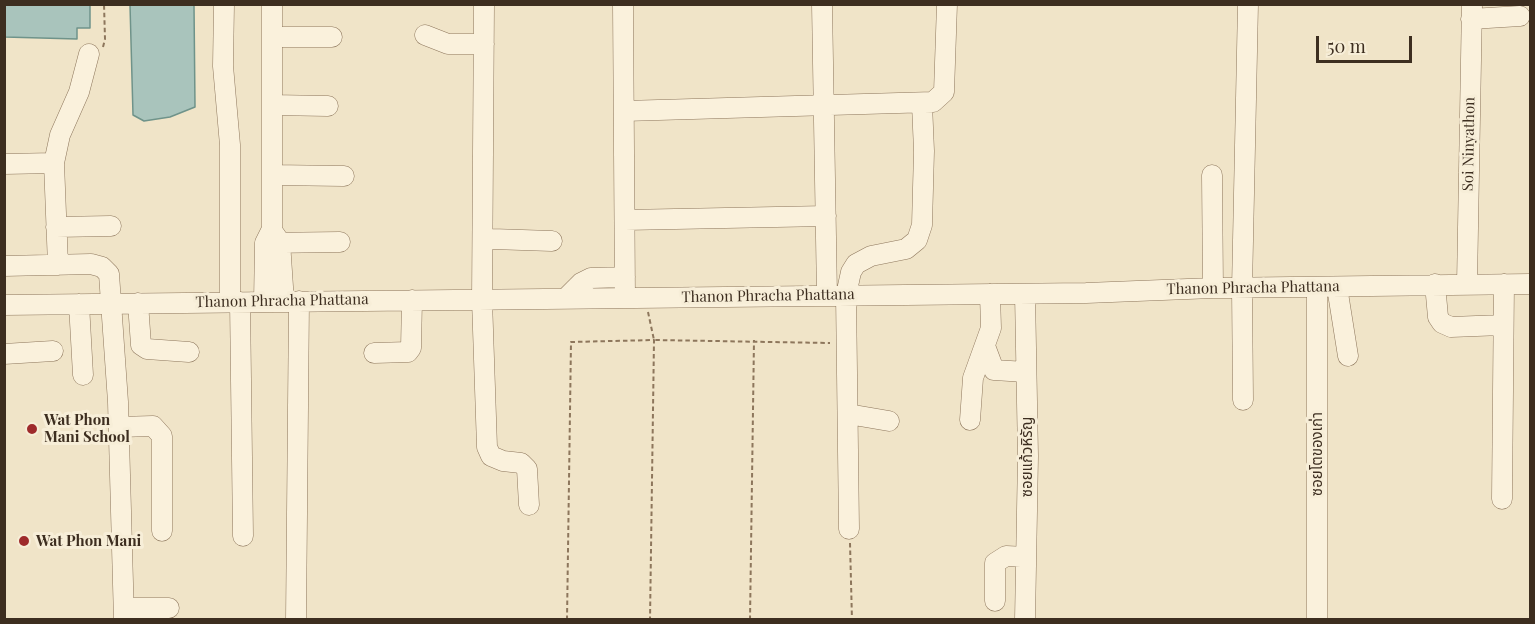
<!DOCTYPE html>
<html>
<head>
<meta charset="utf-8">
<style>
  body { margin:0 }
  #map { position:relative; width:1535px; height:624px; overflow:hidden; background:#f0e4c8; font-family:"Playfair Display",serif }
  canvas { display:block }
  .frame { position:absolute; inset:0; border:6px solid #3d2e20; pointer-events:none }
  .scale { position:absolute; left:1316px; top:36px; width:96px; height:27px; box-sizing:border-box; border:3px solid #3d2e20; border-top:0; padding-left:8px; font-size:18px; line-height:21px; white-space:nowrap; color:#3d2e20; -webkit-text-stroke:4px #f7eed8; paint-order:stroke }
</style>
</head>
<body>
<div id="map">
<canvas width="1535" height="624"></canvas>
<div class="frame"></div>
<div class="scale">50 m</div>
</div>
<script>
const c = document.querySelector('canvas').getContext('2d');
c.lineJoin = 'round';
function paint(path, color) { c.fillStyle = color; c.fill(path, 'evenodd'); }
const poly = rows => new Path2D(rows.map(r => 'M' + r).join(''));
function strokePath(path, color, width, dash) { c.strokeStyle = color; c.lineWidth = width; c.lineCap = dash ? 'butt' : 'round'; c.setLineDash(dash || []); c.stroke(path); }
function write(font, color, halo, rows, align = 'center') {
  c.font = font + ' "Playfair Display","Noto Sans Thai",serif'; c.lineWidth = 6; c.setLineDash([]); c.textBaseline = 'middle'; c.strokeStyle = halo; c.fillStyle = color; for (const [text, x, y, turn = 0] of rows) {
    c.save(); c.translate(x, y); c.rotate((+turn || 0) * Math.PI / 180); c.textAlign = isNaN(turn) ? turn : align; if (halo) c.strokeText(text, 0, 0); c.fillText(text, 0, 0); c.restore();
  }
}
const water = poly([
  [5,4,90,5,90,28,77,28,77,39,5,37,5,4],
  [130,5,194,5,195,107,170,117,144,121,133,115,130,5]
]);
paint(water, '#a9c4bc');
strokePath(water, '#6f938a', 1.5);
const minor = poly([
  [224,4,223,66,230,145,230,302],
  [484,4,482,300,487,447,491,456,503,461,521,463,527,469,529,505],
  [623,4,625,298],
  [822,4,827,296],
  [1471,19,1520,16],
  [425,35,448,44,484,44],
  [272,37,332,37],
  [272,105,328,106],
  [624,111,933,102,944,92,947,4],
  [54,163,58,265],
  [4,164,54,163,60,135,79,92,89,54],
  [272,175,344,176],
  [1212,175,1213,288],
  [625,220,826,216],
  [56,227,111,226],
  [273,232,280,242,284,302],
  [492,239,552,241],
  [265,243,340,242],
  [4,266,91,264,102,267,109,274,118,402,124,620],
  [1435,284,1438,317,1442,323,1451,327,1502,325],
  [1467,284,1472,4],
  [1337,287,1348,356],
  [566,298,581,283,591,278,625,277],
  [240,302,243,536],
  [264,302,265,243,272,229,272,4],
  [138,303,141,345,147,349,189,352],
  [79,304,83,375],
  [4,305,1086,293,1213,288,1530,284],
  [985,346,994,370,1026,372],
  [374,353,408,352,411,348,412,300],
  [4,354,53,351],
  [1243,400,1242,288,1248,4],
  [848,414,889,421],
  [970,420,973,378,991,328,990,294],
  [119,427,153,426,162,436,162,531],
  [1502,499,1504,284],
  [849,529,846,295,851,272,856,264,871,256,906,249,917,240,922,225,924,151,922,104],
  [995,601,995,563,1006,556,1026,557],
  [124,608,169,608],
  [296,620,299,301],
  [1025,620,1028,456,1025,294],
  [1317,620,1317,288]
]);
strokePath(minor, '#8d765c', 21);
strokePath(poly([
  [103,47,105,39,104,4],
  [648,312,654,340,830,343],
  [850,543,852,620],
  [567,620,571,342,654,340,650,620],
  [750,620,754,340]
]), '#8d765c', 2, [4.5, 3]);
strokePath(minor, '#faf1dc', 20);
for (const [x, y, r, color] of [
  [32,429,6,"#9e2a2b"],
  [24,541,6,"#9e2a2b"]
]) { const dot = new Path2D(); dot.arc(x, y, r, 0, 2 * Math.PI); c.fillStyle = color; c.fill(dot); strokePath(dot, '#f7eed8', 2); }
write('15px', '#3d2e20', '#f7eed8', [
  ["Soi Ninyathon",1469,144,-89],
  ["Thanon Phracha Phattana",1253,288,-1],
  ["Thanon Phracha Phattana",768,296,-1],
  ["Thanon Phracha Phattana",282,301,-1],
  ["ซอยโตของเก่า",1317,454,-90],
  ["ซอยแก้วหิรัญ",1027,457,-90]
]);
write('bold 15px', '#3d2e20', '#f7eed8', [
  ["Wat Phon",44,420],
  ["Mani School",44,437],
  ["Wat Phon Mani",36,541]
], 'left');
</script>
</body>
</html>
